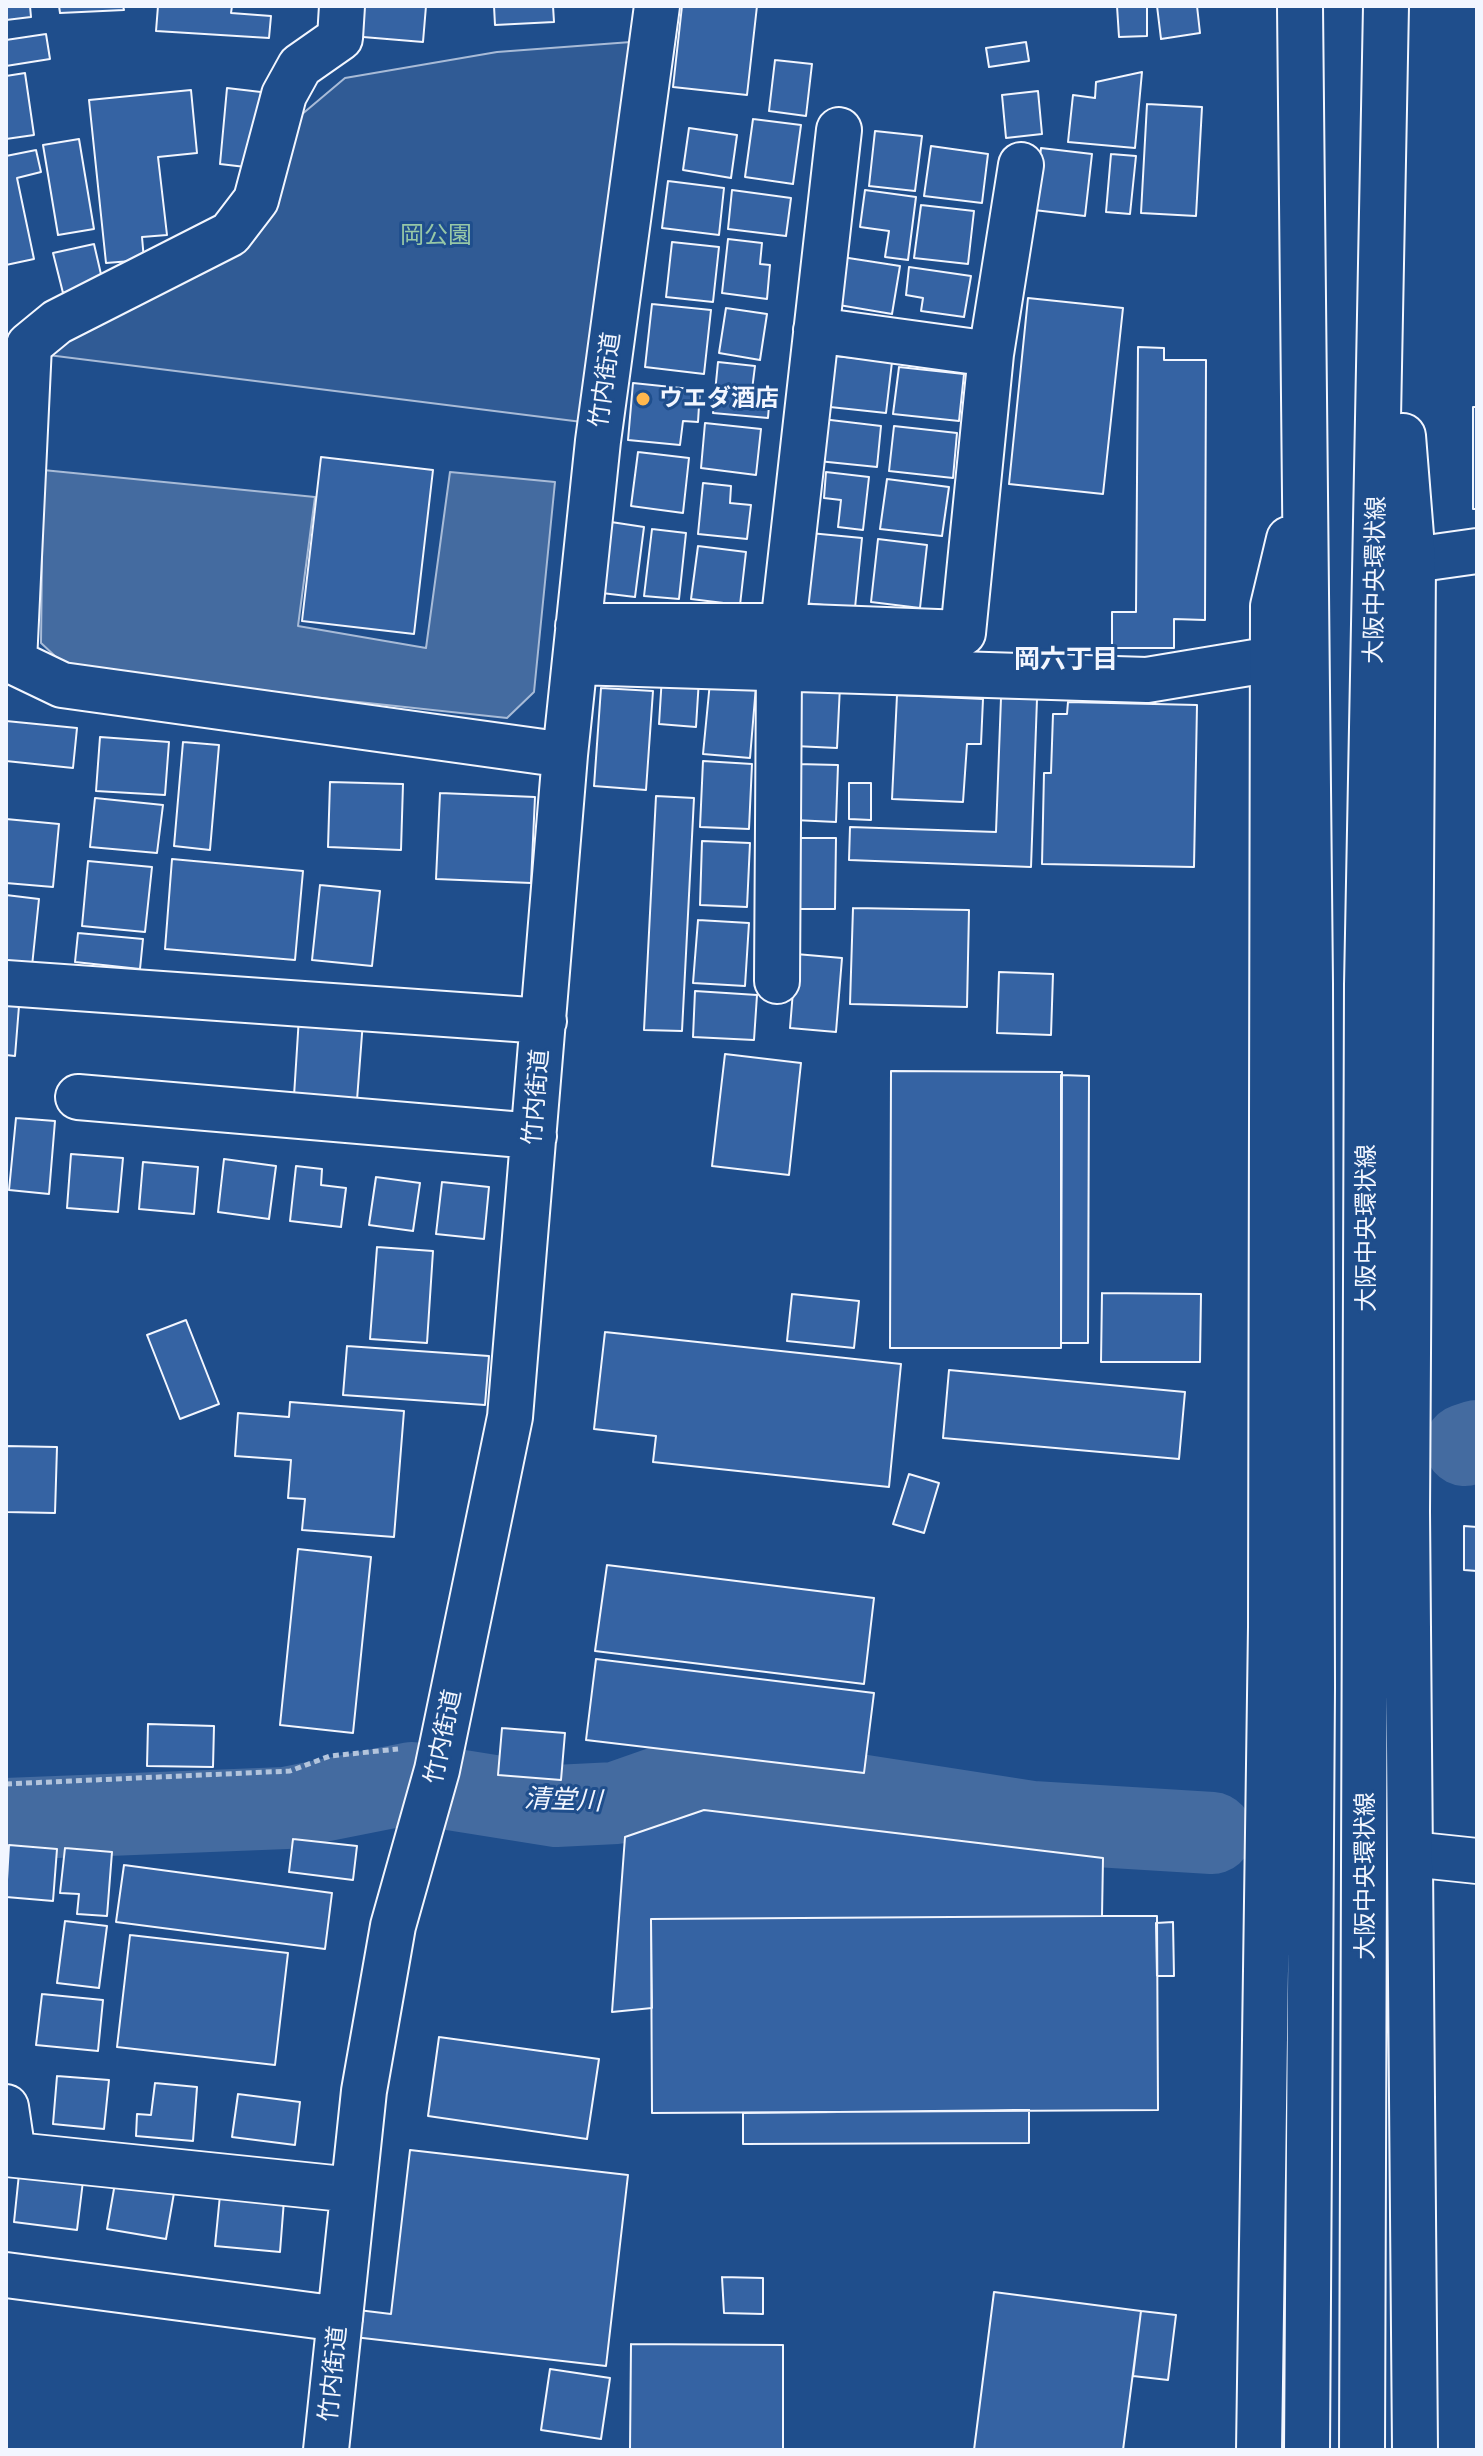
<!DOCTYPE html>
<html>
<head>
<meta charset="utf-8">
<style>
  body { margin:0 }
  #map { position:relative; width:1483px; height:2456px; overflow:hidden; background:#1f4e8c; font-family:"Fira Sans",sans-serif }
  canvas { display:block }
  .frame { position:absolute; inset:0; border:8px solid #f2f6ff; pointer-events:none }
</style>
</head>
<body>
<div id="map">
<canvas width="1483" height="2456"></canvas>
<div class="frame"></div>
</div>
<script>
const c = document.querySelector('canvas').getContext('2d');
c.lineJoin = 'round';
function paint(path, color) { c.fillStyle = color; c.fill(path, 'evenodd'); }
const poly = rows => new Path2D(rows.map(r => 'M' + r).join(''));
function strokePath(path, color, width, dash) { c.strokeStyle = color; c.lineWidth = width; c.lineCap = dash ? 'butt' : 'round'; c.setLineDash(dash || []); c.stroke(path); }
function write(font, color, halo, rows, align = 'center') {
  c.font = font + ' "Fira Sans","Noto Sans JP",sans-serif'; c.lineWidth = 6; c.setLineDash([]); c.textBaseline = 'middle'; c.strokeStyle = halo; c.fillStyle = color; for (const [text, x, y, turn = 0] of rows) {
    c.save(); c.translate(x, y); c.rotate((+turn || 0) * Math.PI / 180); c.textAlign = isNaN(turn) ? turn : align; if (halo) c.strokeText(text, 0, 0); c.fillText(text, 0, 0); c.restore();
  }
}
const green = poly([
  [631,42,582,422,48,355,48,345,180,281,288,126,345,78,497,52,631,42]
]);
paint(green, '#305b95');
strokePath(green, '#a8bbd7', 2);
const water = poly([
  [43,470,315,497,298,626,426,648,450,472,555,482,534,692,507,718,71,671,41,643,43,470]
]);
paint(water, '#446ba0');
strokePath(water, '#a8bbd7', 2);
strokePath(poly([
  [1465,1445,1477,1441],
  [6,1819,286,1808,412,1783,556,1806,616,1803,690,1777,852,1794,1032,1822,1212,1833]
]), '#446ba0', 82);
const building = poly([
  [6,6,30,6,31,17,6,20,6,6],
  [59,6,123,6,124,10,60,13,59,6],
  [158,6,232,6,231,13,271,16,269,38,156,31,158,6],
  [353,6,426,6,423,42,351,36,353,6],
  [494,6,553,6,554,22,495,25,494,6],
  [682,6,757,6,747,95,673,87,682,6],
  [1117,6,1147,6,1147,36,1119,37,1117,6],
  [1157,6,1197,6,1200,33,1161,39,1157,6],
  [46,34,50,59,6,66,6,40,46,34],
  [1026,42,1029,61,989,67,986,48,1026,42],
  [775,60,812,64,806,116,769,111,775,60],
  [1142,72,1135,148,1068,142,1073,95,1095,98,1096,82,1142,72],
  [25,73,34,135,6,139,6,76,25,73],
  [227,88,261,92,254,168,220,164,227,88],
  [191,90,197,153,158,157,167,235,142,237,144,260,106,263,89,100,191,90],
  [1038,91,1042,134,1006,138,1002,95,1038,91],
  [1147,104,1202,107,1196,216,1141,213,1147,104],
  [753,119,801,125,793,184,745,177,753,119],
  [689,128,737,135,731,178,683,170,689,128],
  [875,131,922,136,915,191,869,186,875,131],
  [79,139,94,229,58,235,43,145,79,139],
  [931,146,988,154,982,203,924,196,931,146],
  [1041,148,1092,154,1085,216,1034,210,1041,148],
  [36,150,41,172,17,178,34,259,6,265,6,156,36,150],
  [1111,154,1136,156,1130,214,1106,212,1111,154],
  [668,181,724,188,719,235,662,228,668,181],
  [732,190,791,198,786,236,728,229,732,190],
  [865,190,916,197,908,260,885,257,889,231,860,227,865,190],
  [921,205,974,211,968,264,914,258,921,205],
  [728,239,762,243,760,264,770,265,767,299,722,293,728,239],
  [672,242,719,247,713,302,666,297,672,242],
  [94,244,103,283,63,293,53,253,94,244],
  [842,257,900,266,892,314,833,304,842,257],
  [909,267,971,276,964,317,921,311,923,298,906,295,909,267],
  [1028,298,1123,308,1103,494,1009,484,1028,298],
  [652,304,711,310,704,374,645,367,652,304],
  [726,308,767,314,760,360,719,353,726,308],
  [1138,347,1164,348,1164,360,1206,360,1205,620,1174,619,1174,648,1112,648,1112,612,1136,612,1138,347],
  [836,356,892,362,886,413,830,407,836,356],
  [718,362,755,366,752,390,770,393,768,418,713,413,718,362],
  [899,367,964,374,959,421,893,414,899,367],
  [633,383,700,390,698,422,683,421,680,445,628,440,633,383],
  [1473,407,1477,407,1477,509,1473,509,1473,407],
  [822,419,881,426,877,467,818,461,822,419],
  [705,423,761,429,756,475,701,468,705,423],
  [894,426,957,433,953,478,889,471,894,426],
  [638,452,689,458,683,513,631,506,638,452],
  [321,457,433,470,414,634,302,621,321,457],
  [826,472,869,477,863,530,838,527,841,500,824,498,826,472],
  [887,479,949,487,942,536,880,529,887,479],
  [703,483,731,486,730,503,751,505,747,539,698,534,703,483],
  [611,522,644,527,635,597,602,593,611,522],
  [652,529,686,533,679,599,644,596,652,529],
  [810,533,862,538,855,608,803,603,810,533],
  [878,539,927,545,920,608,871,602,878,539],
  [698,546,746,552,740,605,691,599,698,546],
  [662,676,699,679,696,727,659,724,662,676],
  [710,682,756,686,750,758,703,754,710,682],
  [798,684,840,686,837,748,795,746,798,684],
  [601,688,653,691,646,790,594,786,601,688],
  [897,695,983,699,981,744,967,744,963,802,892,799,897,695],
  [1001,698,1037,699,1031,867,849,860,850,827,996,832,1001,698],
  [1068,702,1197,705,1194,867,1042,864,1044,773,1051,773,1053,714,1067,714,1068,702],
  [6,721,77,728,73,768,6,761,6,721],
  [100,737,169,742,165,795,96,791,100,737],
  [183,742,219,745,210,850,174,846,183,742],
  [703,761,752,764,749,829,700,827,703,761],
  [797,764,838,765,836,822,794,820,797,764],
  [330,782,403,784,401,850,328,847,330,782],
  [849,783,871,783,871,820,849,819,849,783],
  [440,793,535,797,531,883,436,879,440,793],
  [656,796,694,798,682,1031,644,1030,656,796],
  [95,798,163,805,157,853,90,847,95,798],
  [6,819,59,824,53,887,6,883,6,819],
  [794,838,836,838,835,909,794,909,794,838],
  [702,841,750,843,747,907,700,905,702,841],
  [172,859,303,871,295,960,165,949,172,859],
  [88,861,152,867,145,932,82,926,88,861],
  [320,885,380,891,372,966,312,960,320,885],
  [6,895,39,899,32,966,6,963,6,895],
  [853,908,969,910,967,1007,850,1004,853,908],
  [698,920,749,923,745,986,693,983,698,920],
  [78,933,143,939,140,969,75,962,78,933],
  [796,954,842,958,836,1032,790,1028,796,954],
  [999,972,1053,974,1051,1035,997,1033,999,972],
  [695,991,757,995,754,1040,693,1037,695,991],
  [6,1005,19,1006,15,1056,6,1055,6,1005],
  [299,1017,363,1021,357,1100,294,1096,299,1017],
  [725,1054,801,1063,789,1175,712,1166,725,1054],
  [891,1071,1062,1072,1061,1348,890,1348,891,1071],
  [1061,1075,1089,1076,1088,1343,1061,1343,1061,1075],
  [16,1118,55,1121,49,1194,9,1190,16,1118],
  [71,1154,123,1158,118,1212,67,1208,71,1154],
  [224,1159,276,1166,269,1219,218,1212,224,1159],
  [143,1162,198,1167,194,1214,139,1209,143,1162],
  [296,1166,322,1169,321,1185,346,1188,341,1227,290,1221,296,1166],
  [376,1177,420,1183,413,1231,369,1225,376,1177],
  [442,1182,489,1187,484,1239,436,1234,442,1182],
  [377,1247,433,1251,427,1343,370,1339,377,1247],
  [1102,1293,1201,1294,1200,1362,1101,1362,1102,1293],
  [792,1294,859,1301,854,1348,787,1341,792,1294],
  [186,1320,219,1404,180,1419,147,1335,186,1320],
  [605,1332,901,1364,889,1487,653,1462,656,1436,594,1429,605,1332],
  [347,1346,489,1356,485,1405,343,1395,347,1346],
  [949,1370,1185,1392,1179,1459,943,1438,949,1370],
  [290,1402,404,1411,394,1537,302,1530,305,1499,288,1498,291,1460,235,1456,238,1413,289,1417,290,1402],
  [6,1446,57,1447,55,1513,6,1512,6,1446],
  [909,1474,939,1483,924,1533,893,1524,909,1474],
  [1464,1526,1477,1527,1477,1571,1464,1570,1464,1526],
  [298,1549,371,1557,353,1733,280,1725,298,1549],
  [607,1565,874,1598,864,1684,595,1651,607,1565],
  [596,1659,874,1693,864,1773,586,1740,596,1659],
  [148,1724,214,1726,213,1767,147,1766,148,1724],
  [502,1728,565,1733,561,1780,498,1775,502,1728],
  [704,1810,1103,1858,1102,1916,651,1919,652,2008,612,2012,625,1837,704,1810],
  [293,1839,357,1846,353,1880,289,1872,293,1839],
  [9,1845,57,1849,53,1901,6,1897,9,1845],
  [65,1848,112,1852,107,1916,77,1914,79,1894,60,1893,65,1848],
  [124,1865,332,1893,325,1949,116,1922,124,1865],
  [1102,1916,1157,1916,1158,2110,652,2113,651,1919,1102,1916],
  [65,1921,107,1926,99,1988,57,1983,65,1921],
  [1173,1922,1174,1976,1157,1976,1156,1923,1173,1922],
  [130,1935,288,1953,275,2065,117,2047,130,1935],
  [42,1994,103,2000,98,2051,36,2045,42,1994],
  [439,2037,599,2059,587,2139,428,2116,439,2037],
  [57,2076,109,2080,104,2129,53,2124,57,2076],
  [155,2083,197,2087,193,2141,136,2136,137,2114,151,2115,155,2083],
  [238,2094,300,2102,295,2145,232,2137,238,2094],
  [1029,2110,1029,2143,743,2144,743,2113,1029,2110],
  [410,2150,628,2175,606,2366,354,2337,358,2310,391,2314,410,2150],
  [19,2174,83,2181,77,2230,14,2222,19,2174],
  [115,2183,174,2193,166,2239,107,2229,115,2183],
  [220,2195,284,2200,280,2252,215,2246,220,2195],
  [722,2277,763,2278,763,2314,724,2313,722,2277],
  [994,2292,1141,2311,1123,2450,974,2450,994,2292],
  [1141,2311,1176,2315,1168,2380,1133,2376,1141,2311],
  [631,2344,783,2345,783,2450,630,2450,631,2344],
  [550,2369,610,2378,601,2439,541,2430,550,2369]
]);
paint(building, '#3563a3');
strokePath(building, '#f2f6ff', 2);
const minor = poly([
  [342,6,340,38,300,66,284,95,256,200,230,234,57,322,29,345,14,662,62,685,565,755],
  [816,330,991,354],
  [1413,560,1477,551],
  [578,626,783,626,963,633,991,354,1021,165],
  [783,626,839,130],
  [575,662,1147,680,1273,659],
  [777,981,779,668],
  [6,983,544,1021],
  [78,1097,534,1136],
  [1411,1854,1477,1861],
  [6,2107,13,2154],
  [6,2154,353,2190],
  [6,2275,340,2319],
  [326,2450,364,2091,393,1926,437,1770,510,1417,565,755,598,441,657,6]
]);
const major = poly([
  [1300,6,1310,984,1312,1687,1307,2450],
  [1403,436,1413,560,1407,1511,1415,2450],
  [1259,2450,1271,1627,1273,606,1289,539],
  [1362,2450,1367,985,1386,6]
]);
strokePath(minor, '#f2f6ff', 48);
strokePath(major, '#f2f6ff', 48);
strokePath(poly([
  [6,1784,290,1771,330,1756,398,1749]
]), '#b3c4dc', 5, [6, 4]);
strokePath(minor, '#1f4e8c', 44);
strokePath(major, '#1f4e8c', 44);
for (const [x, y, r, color] of [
  [643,399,8,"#ffb74d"]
]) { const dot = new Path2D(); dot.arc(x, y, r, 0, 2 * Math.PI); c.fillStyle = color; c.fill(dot); strokePath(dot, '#1f4e8c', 3); }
write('24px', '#97c8a6', '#1f4e8c', [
  ["岡公園",436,236]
]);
write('24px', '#f2f6ff', '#1f4e8c', [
  ["竹内街道",606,380,-82],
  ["大阪中央環状線",1376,580,-89],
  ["竹内街道",537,1097,-85],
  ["大阪中央環状線",1367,1228,-90],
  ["竹内街道",444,1737,-78],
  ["大阪中央環状線",1366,1876,-90],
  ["竹内街道",334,2374,-84]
]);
write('bold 24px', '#f2f6ff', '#1f4e8c', [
  ["ウエダ酒店",659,399]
], 'left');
write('bold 26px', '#f2f6ff', '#1f4e8c', [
  ["岡六丁目",1066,661]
]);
write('italic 26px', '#f2f6ff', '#1f4e8c', [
  ["清堂川",563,1801,2]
]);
</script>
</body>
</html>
